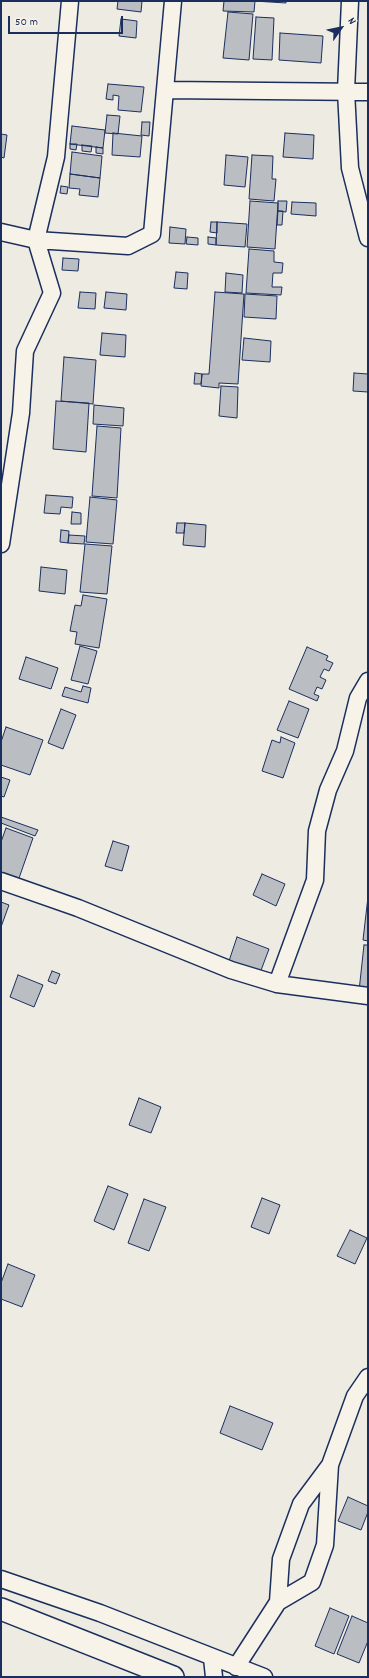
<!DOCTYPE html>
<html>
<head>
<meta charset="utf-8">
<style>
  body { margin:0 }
  #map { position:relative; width:369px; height:1678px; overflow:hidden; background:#eeebe2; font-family:Dekko,sans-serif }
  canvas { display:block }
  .frame { position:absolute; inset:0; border:2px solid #1b2f5e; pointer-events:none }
  .north { position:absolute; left:321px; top:8px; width:40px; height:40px; -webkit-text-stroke:3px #f7f3e8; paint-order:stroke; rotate:57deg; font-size:11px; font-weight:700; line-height:16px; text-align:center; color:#1b2f5e }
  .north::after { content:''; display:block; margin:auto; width:14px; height:18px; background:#1b2f5e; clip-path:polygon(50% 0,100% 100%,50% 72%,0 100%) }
  .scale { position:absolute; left:8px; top:16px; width:115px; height:18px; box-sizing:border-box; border:2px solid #1b2f5e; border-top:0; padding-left:5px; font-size:12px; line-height:14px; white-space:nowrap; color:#1b2f5e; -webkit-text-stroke:3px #f7f3e8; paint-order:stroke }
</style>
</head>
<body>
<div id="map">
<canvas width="369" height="1678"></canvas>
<div class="frame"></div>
<div class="north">N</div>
<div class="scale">50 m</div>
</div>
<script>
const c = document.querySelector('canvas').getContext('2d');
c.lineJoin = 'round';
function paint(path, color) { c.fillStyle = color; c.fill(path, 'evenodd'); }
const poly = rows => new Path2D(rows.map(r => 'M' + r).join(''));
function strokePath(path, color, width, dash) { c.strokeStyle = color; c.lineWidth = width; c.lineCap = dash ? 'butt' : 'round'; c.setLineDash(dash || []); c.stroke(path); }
const building = poly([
  [118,1,142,1,141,12,117,9,118,1],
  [224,1,255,1,254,12,223,11,224,1],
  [254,1,286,1,286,3,254,1],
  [228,12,253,14,249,60,223,58,228,12],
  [256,17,274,18,272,60,253,59,256,17],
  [121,19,137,21,136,38,119,36,121,19],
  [280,33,323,36,321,63,279,60,280,33],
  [108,84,144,87,141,112,118,110,119,96,113,95,113,100,106,99,108,84],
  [107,115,120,116,118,134,105,133,107,115],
  [142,122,150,122,149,136,141,135,142,122],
  [72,126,105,130,103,148,70,144,72,126],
  [113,133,142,136,140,157,112,155,113,133],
  [285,133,314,135,313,159,283,157,285,133],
  [1,134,7,135,4,158,1,157,1,134],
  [70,144,77,144,76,150,70,149,70,144],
  [82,145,92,146,91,152,82,151,82,145],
  [96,147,103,148,103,154,96,153,96,147],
  [72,152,102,156,100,178,70,174,72,152],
  [226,155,248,157,245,187,224,185,226,155],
  [252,155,273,156,272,179,276,179,274,201,249,199,252,155],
  [70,174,100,178,98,197,79,195,80,189,69,188,70,174],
  [61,186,68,187,67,194,60,193,61,186],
  [250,201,278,203,275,249,247,247,250,201],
  [278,201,287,201,286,212,278,211,278,201],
  [292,202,316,203,316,216,291,214,292,202],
  [278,211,283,211,282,225,277,225,278,211],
  [211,222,217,222,217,233,210,232,211,222],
  [217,222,247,224,245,247,216,245,217,222],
  [170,227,186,229,185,244,169,243,170,227],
  [187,237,198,238,198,245,186,244,187,237],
  [208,237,216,238,216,245,208,244,208,237],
  [249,249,274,251,274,262,283,263,282,273,273,273,272,287,282,287,281,295,246,293,249,249],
  [63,258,79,259,78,271,62,270,63,258],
  [176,272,188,273,187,289,174,288,176,272],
  [226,273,243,275,242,293,225,292,226,273],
  [80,292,96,293,95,309,78,308,80,292],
  [106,292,127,294,126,310,104,308,106,292],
  [215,292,244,294,238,384,219,383,219,388,201,386,202,374,209,374,215,292],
  [245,294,277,296,276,319,244,317,245,294],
  [102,333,126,335,125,357,100,355,102,333],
  [244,338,271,341,270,362,242,360,244,338],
  [64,357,96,360,93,404,61,401,64,357],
  [195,373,202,374,201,384,194,384,195,373],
  [354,373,368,374,368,392,353,391,354,373],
  [221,386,238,387,237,418,219,416,221,386],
  [56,401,89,403,86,452,53,449,56,401],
  [94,405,124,408,123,426,93,424,94,405],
  [97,426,121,428,117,498,92,496,97,426],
  [46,495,73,497,72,508,61,507,60,514,44,513,46,495],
  [90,497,117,500,113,544,86,542,90,497],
  [72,512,81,513,81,524,71,524,72,512],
  [177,523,185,523,184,533,176,533,177,523],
  [185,523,206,525,205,547,183,545,185,523],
  [61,530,69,531,68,543,60,542,61,530],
  [69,535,85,536,84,544,68,543,69,535],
  [85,544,112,546,107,594,80,592,85,544],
  [41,567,67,570,65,594,39,591,41,567],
  [83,595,107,599,99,648,75,644,77,632,70,631,75,605,81,606,83,595],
  [80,646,97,651,88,684,71,680,80,646],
  [307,647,328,656,326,660,333,663,329,671,324,669,320,677,326,680,322,689,317,687,314,694,319,696,317,701,289,689,307,647],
  [26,657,58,668,51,689,19,679,26,657],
  [83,686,91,688,88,703,62,696,65,687,81,692,83,686],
  [289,701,309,709,298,738,277,730,289,701],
  [61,709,76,715,63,749,48,743,61,709],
  [6,727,43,740,30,775,1,765,1,742,6,727],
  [281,737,295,743,283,778,262,771,272,740,280,743,281,737],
  [1,777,10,780,4,797,1,796,1,777],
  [1,817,38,830,35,836,1,823,1,817],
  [6,828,33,838,18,881,1,874,1,842,6,828],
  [113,841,129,846,122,871,105,866,113,841],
  [262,874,285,884,276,906,253,895,262,874],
  [368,897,368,941,363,940,368,897],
  [1,902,9,905,1,927,1,902],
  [237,937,269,949,260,973,229,961,237,937],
  [364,945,368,945,368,992,359,991,364,945],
  [52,971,60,974,56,984,48,981,52,971],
  [18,975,43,985,34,1007,10,997,18,975],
  [139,1098,161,1107,151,1133,129,1125,139,1098],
  [108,1186,128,1194,114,1230,94,1221,108,1186],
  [262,1198,280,1205,269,1234,251,1227,262,1198],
  [144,1199,166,1207,149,1251,128,1243,144,1199],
  [350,1230,367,1238,355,1264,337,1256,350,1230],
  [8,1264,35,1275,22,1307,1,1299,1,1283,8,1264],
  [230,1406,273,1423,262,1450,220,1433,230,1406],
  [348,1497,368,1506,368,1512,361,1530,338,1521,348,1497],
  [330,1608,349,1616,334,1654,315,1646,330,1608],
  [352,1616,368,1623,368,1641,359,1663,337,1654,352,1616]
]);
paint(building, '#babdc2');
strokePath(building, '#1b2f5e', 1);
const minor = poly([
  [350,1,346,91,350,168,368,238],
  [166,90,368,92],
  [1,232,36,240,128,246,152,234,173,1],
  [1,544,21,413,25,351,52,293,36,240,56,157,70,1],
  [1,881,78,908,231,970,277,984,368,996],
  [277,984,315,880,317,831,328,790,345,751,358,698,368,681],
  [1,1579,100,1613,264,1677],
  [278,1602,312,1582,325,1545,330,1465],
  [212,1658,214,1677],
  [236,1667,278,1602,281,1559,301,1504,330,1465,355,1396,368,1377]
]);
const major = poly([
  [1,1609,173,1677]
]);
strokePath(minor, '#1b2f5e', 19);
strokePath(major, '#1b2f5e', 24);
strokePath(minor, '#f7f3e8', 16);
strokePath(major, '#f7f3e8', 21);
</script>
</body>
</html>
